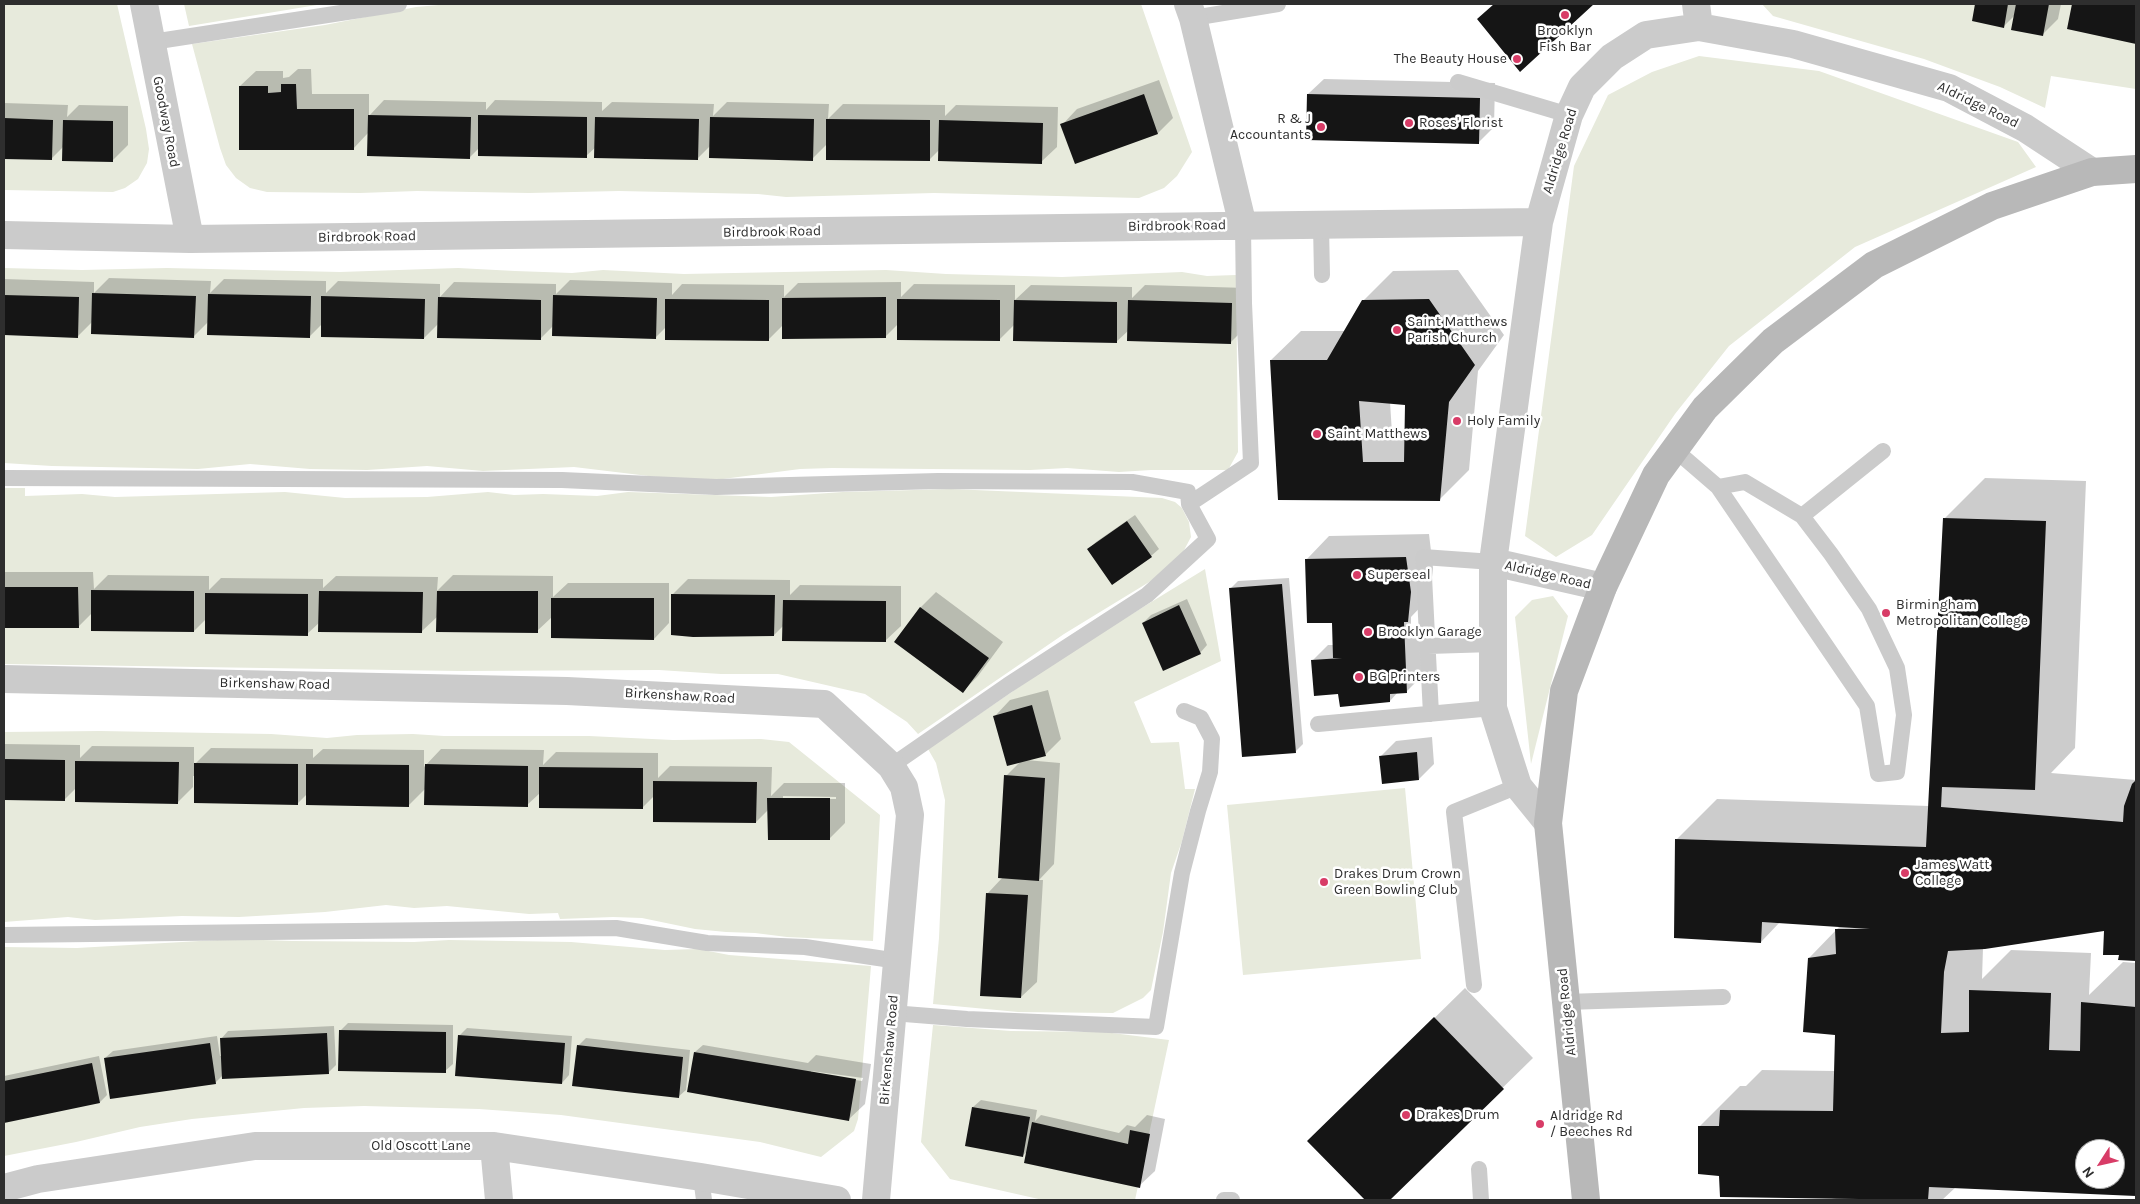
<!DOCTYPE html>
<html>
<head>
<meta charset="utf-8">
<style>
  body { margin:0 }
  #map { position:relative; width:2140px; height:1204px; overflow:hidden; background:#fff; font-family:Karla,sans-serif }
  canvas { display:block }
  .frame { position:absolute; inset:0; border:5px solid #2e2e2e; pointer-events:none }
  .north { position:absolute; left:2075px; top:1139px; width:50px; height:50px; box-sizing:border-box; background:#fff; border:1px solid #ababab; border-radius:50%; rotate:235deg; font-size:14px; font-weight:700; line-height:20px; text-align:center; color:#2e2e2e }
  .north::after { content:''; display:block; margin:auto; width:18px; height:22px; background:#d83c67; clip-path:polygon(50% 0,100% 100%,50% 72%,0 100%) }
</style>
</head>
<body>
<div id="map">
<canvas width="2140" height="1204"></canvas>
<div class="frame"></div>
<div class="north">N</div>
</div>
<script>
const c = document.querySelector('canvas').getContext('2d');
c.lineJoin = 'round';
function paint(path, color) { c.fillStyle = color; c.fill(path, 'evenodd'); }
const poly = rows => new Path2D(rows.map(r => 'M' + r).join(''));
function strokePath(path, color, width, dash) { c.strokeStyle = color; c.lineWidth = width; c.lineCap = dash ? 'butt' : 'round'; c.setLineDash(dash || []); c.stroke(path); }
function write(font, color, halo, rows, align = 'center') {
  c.font = font + ' Karla,sans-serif'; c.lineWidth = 5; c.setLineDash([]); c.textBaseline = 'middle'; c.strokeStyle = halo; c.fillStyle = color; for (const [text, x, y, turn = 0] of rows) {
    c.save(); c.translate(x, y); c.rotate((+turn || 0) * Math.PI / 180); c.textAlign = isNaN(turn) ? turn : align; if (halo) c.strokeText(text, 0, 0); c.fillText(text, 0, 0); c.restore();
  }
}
paint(poly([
  [4,4,117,4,146,129,149,149,147,163,138,179,125,188,113,192,4,190],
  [184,4,323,4,189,26],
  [450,4,1141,4,1192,152,1177,176,1164,188,1139,198,934,193,786,197,758,194,619,191,529,193,417,191,360,193,267,192,250,188,236,178,226,165,220,148,192,44,325,25,416,7],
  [281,84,296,84,297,109,268,93,281,92],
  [1762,4,2136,4,2136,89,2051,76,2045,108,2000,87,1924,59,1773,16],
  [1699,56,1819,71,2018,142,2036,167,1855,247,1729,346,1675,414,1592,535,1556,557,1525,536,1574,166,1608,95,1652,72],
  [4,268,82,270,167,268,340,272,458,268,515,271,572,273,603,270,684,274,886,270,946,274,1062,277,1182,272,1207,276,1236,275,1238,452,1228,470,1151,470,1119,472,1067,468,1030,470,832,468,800,469,715,480,657,477,574,467,483,471,427,466,367,470,310,469,250,464,198,469,52,466,4,463],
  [4,488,25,488,25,496,82,494,115,497,285,492,345,498,427,497,488,492,514,495,543,494,597,496,628,492,771,497,843,492,951,489,1162,498,1175,502,1182,508,1189,522,1191,537,1182,554,1159,576,1064,634,918,734,907,722,865,694,778,674,721,674,659,670,459,671,4,664],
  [1205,569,1221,661,1134,702,1151,743,1179,742,1185,789,1195,789,1182,841,1171,873,1163,932,1151,990,1143,998,1113,1013,1018,1012,933,1004,939,938,945,800,936,763,928,749,1078,647],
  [1553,596,1568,616,1531,764,1515,617,1532,600],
  [100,731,271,734,327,738,357,735,413,734,444,736,589,736,673,740,761,739,789,742,880,815,873,941,787,937,755,933,726,932,695,929,642,918,613,917,560,919,558,913,529,914,447,906,414,908,386,905,325,912,239,917,182,916,95,920,68,917,4,922,4,732],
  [1405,788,1421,959,1243,975,1227,805],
  [235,939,292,941,414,942,449,940,571,942,665,950,698,949,729,955,871,966,858,1119,854,1131,821,1157,760,1142,561,1115,479,1109,364,1106,304,1108,192,1119,140,1127,76,1142,4,1156,4,947,77,948],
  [933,1025,1011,1031,1104,1032,1169,1040,1135,1200,1043,1200,950,1179,921,1142]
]), '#e7eadc');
paint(poly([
  [1495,4,1592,4,1520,70,1479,19],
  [1977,4,2061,4,2058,19,2042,35,2015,15,2003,27,1973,20],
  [2074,4,2136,4,2136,42,2069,28],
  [298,69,311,69,312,94,369,94,369,116,384,100,486,102,486,110,495,100,602,102,602,111,612,102,714,104,713,116,727,102,829,104,828,119,843,104,945,105,945,116,956,105,1058,107,1057,147,1041,162,940,149,929,160,827,144,812,159,711,145,697,159,596,147,586,156,479,148,470,157,368,133,353,149,240,86,256,71,283,71,283,78,289,77],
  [1324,79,1495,83,1494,127,1478,143,1308,94],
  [1159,80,1173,118,1158,133,1076,163,1062,125,1077,109],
  [4,103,68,105,67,117,79,105,128,106,128,145,112,161,63,147,51,159,4,158],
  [1458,270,1504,335,1478,371,1469,470,1439,500,1279,499,1271,360,1301,331,1346,331,1363,301,1393,271],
  [1390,402,1406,404,1406,433,1392,433],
  [109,278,211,281,210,293,224,279,326,281,326,293,338,281,440,284,440,297,454,282,556,284,556,294,570,280,672,283,672,295,682,284,784,285,784,297,798,283,901,282,901,297,914,284,1015,285,1015,300,1031,285,1132,287,1132,298,1145,285,1247,288,1246,327,1230,343,1129,330,1116,342,1015,324,999,340,898,324,885,337,783,325,768,340,666,327,655,338,554,325,540,339,439,323,424,338,322,324,310,336,208,322,194,336,92,322,77,337,4,334,4,279,94,282,94,293],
  [1985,478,2086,481,2075,748,2051,773,2136,780,2136,960,2120,959,2120,954,2106,930,1983,948,1982,979,2011,950,2091,953,2089,995,2123,962,2136,963,2136,1195,1956,1187,1942,1200,1841,1200,1720,1175,1700,1126,1740,1086,1746,1086,1762,1070,1835,1071,1836,1034,1809,958,1840,926,1780,922,1761,942,1676,840,1717,799,1929,806,1944,519],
  [2085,1149,2115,1149,2115,1179,2085,1179],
  [1135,515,1159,549,1151,556,1089,549,1096,542],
  [1429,534,1433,568,1430,597,1411,617,1411,636,1420,636,1422,676,1406,692,1398,692,1390,701,1339,693,1312,661,1328,645,1334,645,1333,624,1307,559,1329,536],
  [4,572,93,572,94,589,108,575,209,576,209,590,221,578,323,579,323,588,336,576,438,577,437,591,453,575,553,576,553,597,568,583,669,583,669,623,654,639,552,617,537,631,438,616,421,632,320,622,307,634,206,619,194,631,92,613,78,627,4,627],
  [1289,578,1303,744,1295,752,1230,589,1238,581],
  [688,579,790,580,790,595,800,585,901,586,901,626,885,641,784,625,774,635,672,595],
  [936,592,1003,642,978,676,963,691,896,642,921,607],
  [1187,599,1207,645,1200,653,1143,623,1151,615],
  [1048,690,1061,739,1046,754,1026,760,1060,763,1054,864,1039,880,1043,880,1037,982,1021,997,988,893,1003,877,1006,776,1020,762,995,716,1010,700],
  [1432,737,1434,764,1419,779,1380,757,1396,741],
  [4,744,80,745,80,758,92,746,194,747,194,765,211,748,313,749,313,758,323,749,424,750,424,767,441,749,544,750,543,765,556,752,658,753,658,778,670,766,772,767,771,796,784,783,845,783,845,823,830,838,769,809,756,822,654,796,642,808,540,793,527,805,426,788,409,805,307,794,297,804,196,776,193,776,193,787,177,803,76,788,64,800,4,799],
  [783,796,836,797,836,799,783,799],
  [1465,988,1533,1058,1388,1200,1367,1200,1309,1141],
  [348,1023,453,1025,453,1064,445,1071,340,1031],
  [334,1026,336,1065,328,1073,223,1075,215,1083,105,1058,113,1051,217,1036,220,1056,222,1056,221,1039,228,1031],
  [467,1028,572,1036,569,1075,562,1083,459,1036],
  [586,1038,690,1050,686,1090,678,1097,578,1046],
  [703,1045,808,1063,816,1055,871,1064,865,1104,849,1119,688,1091,695,1052],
  [811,1071,863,1078,862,1081,811,1073],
  [99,1056,107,1095,100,1102,4,1121,4,1076],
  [981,1100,1037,1110,1035,1121,1041,1115,1119,1133,1127,1125,1135,1127,1147,1115,1165,1119,1155,1171,1139,1186,1028,1151,1023,1155,966,1145,973,1107]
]), '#0003');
paint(poly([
  [1494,4,1594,4,1520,72,1477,19],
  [1975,4,2008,4,2004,28,1972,21],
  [2016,4,2049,4,2043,36,2011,30],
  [2072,4,2136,4,2136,44,2067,29],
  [281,84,296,84,297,109,354,109,354,150,239,150,239,86,268,86,268,93,281,92],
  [1144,94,1158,134,1075,164,1060,124],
  [1307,94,1480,98,1479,144,1306,140],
  [368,115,471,117,470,159,367,156],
  [478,115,587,117,587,158,478,156],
  [595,117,699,119,698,160,594,158],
  [710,117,814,119,813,161,709,158],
  [4,118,53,120,52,160,4,159],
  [826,119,930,120,930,161,826,160],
  [63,120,113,121,113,162,62,161],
  [939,120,1043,123,1042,164,938,161],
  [92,293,196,296,194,338,91,334],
  [208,294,311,296,310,338,207,335],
  [4,295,79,297,78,338,4,335],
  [553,295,657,298,656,339,552,336],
  [321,296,425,299,424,339,321,337],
  [438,297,541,300,541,340,437,338],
  [886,297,886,338,782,339,782,298],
  [665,299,769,300,769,341,665,340],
  [897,299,1000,300,1000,341,897,340],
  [1429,299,1475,365,1449,402,1440,501,1278,500,1270,360,1327,360,1362,300],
  [1359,401,1405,405,1404,462,1363,462],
  [1014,300,1117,302,1117,343,1013,341],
  [1128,300,1232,303,1231,344,1127,341],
  [1943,518,2046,521,2035,790,1942,787,1941,807,2123,822,2124,806,2132,784,2136,780,2136,961,2118,960,2119,955,2103,955,2104,931,1985,949,1948,951,1944,972,1941,1033,1969,1032,1969,990,2051,993,2049,1050,2080,1051,2081,1002,2136,1007,2136,1196,1929,1187,1928,1200,1720,1197,1719,1176,1698,1174,1698,1126,1719,1126,1720,1110,1833,1111,1835,1035,1803,1032,1808,958,1836,954,1835,929,1870,929,1762,922,1761,943,1674,938,1675,839,1926,847],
  [2085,1149,2115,1149,2115,1179,2085,1179],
  [1127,521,1152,557,1112,585,1087,549],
  [1406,557,1411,592,1408,622,1404,622,1407,693,1390,694,1390,702,1340,707,1338,694,1314,696,1311,660,1342,658,1333,658,1332,623,1307,623,1305,559],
  [1282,584,1296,753,1242,757,1229,588],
  [4,587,78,587,79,628,4,628],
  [91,590,194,591,194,632,91,631],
  [319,591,423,592,422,633,318,632],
  [437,591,538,591,538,633,436,632],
  [205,593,308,594,308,636,205,634],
  [671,594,775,595,774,636,693,637,671,635],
  [551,598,654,598,654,640,551,638],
  [783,600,886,601,886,642,782,641],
  [1179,605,1201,654,1163,671,1142,623],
  [920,607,989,658,963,693,894,642],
  [1032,705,1046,756,1007,766,993,716],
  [1417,752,1419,780,1382,784,1379,756],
  [4,759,65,760,65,801,4,800],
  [75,761,179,762,178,804,75,802],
  [194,763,298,764,298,805,194,803],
  [306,764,409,765,409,807,306,805],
  [425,764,528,766,528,807,424,805],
  [539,767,643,768,643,809,539,808],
  [1004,775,1045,778,1039,881,998,878],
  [653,781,757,782,756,823,653,822],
  [767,798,830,798,830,840,768,840],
  [986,893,1028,895,1021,998,980,996],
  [1434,1017,1504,1089,1390,1200,1365,1200,1307,1141],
  [339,1030,446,1032,446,1073,338,1071],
  [327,1033,329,1074,222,1079,220,1038],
  [458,1035,565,1043,562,1084,455,1076],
  [210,1043,216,1084,110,1099,104,1058],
  [577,1045,683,1057,679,1098,572,1086],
  [694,1052,856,1079,849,1121,687,1092],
  [92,1063,100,1103,4,1123,4,1081],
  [972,1107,1030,1117,1023,1157,965,1146],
  [1032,1122,1128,1144,1130,1130,1150,1134,1140,1188,1024,1163]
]), '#151515');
strokePath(poly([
  [1193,18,1278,4],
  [152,42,399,4],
  [1458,82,1569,115],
  [1321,225,1322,275],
  [1674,449,1718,487,1745,482,1802,516,1831,554,1869,609,1897,668,1904,715,1897,772,1878,774,1867,706,1718,487],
  [4,478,562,480,716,487,938,481,1132,482,1188,492,1189,504,1208,539,1147,595,1008,685,891,766],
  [1189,504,1251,463,1244,303,1243,226],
  [1802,516,1883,451],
  [1428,646,1493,644],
  [1431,714,1423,557,1493,562],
  [1318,724,1493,708],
  [4,935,616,928,707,943,805,947,898,961],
  [1474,985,1454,812,1518,786],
  [1566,1002,1723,997],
  [892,1013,967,1019,1156,1027,1182,873,1198,811,1210,772,1212,739,1201,718,1184,711],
  [1479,1169,1481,1200],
  [701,1177,704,1200],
  [1224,1200,1232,1200]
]), '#cbcbcb', 16);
strokePath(poly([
  [144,4,190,239],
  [1188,4,1193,18,1243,226],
  [1696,4,1699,27],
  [4,235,190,239,1539,222],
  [1493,562,1603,587],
  [4,679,567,691,824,704,891,766,904,787,910,815,876,1200],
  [1548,823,1518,786,1493,708,1493,562,1539,222,1569,115,1582,87,1612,57,1646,35,1699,27,1793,44,1949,88,2025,128,2092,172],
  [494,1146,499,1200],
  [4,1188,38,1179,255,1146,494,1146,701,1177,837,1200]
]), '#cbcbcb', 28);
strokePath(poly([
  [1586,1200,1548,823,1564,691,1603,587,1656,475,1705,408,1773,341,1874,265,1992,206,2092,172,2136,169]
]), '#b8b8b8', 28);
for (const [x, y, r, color] of [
  [1565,15,5,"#d83c67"],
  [1517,59,5,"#d83c67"],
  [1409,123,5,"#d83c67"],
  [1321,127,5,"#d83c67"],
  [1397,330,5,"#d83c67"],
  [1457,421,5,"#d83c67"],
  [1317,434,5,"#d83c67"],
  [1357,575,5,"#d83c67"],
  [1886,613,5,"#d83c67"],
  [1368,632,5,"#d83c67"],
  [1359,677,5,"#d83c67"],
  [1905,873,5,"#d83c67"],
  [1324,882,5,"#d83c67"],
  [1406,1115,5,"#d83c67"],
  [1540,1124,5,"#d83c67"]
]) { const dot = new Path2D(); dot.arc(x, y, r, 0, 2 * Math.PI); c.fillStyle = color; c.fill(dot); strokePath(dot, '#fff', 2); }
write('14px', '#2e2e2e', '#fff', [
  ["Brooklyn",1565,31,"center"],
  ["Fish Bar",1565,47,"center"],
  ["The Beauty House",1507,59,"right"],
  ["R & J",1311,119,"right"],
  ["Accountants",1311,135,"right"],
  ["Roses' Florist",1419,123],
  ["Saint Matthews",1407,322],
  ["Parish Church",1407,338],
  ["Holy Family",1467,421],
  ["Saint Matthews",1327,434],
  ["Superseal",1367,575],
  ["Birmingham",1896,605],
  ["Metropolitan College",1896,621],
  ["Brooklyn Garage",1378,632],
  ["BG Printers",1369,677],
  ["James Watt",1915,865],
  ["College",1915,881],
  ["Drakes Drum Crown",1334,874],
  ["Green Bowling Club",1334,890],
  ["Drakes Drum",1416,1115],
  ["Aldridge Rd",1550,1116],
  ["/ Beeches Rd",1550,1132]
], 'left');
write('14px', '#2e2e2e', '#fff', [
  ["Aldridge Road",1978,105,26],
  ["Goodway Road",166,122,79],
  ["Aldridge Road",1560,151,-73],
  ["Birdbrook Road",1177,226,-1],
  ["Birdbrook Road",772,232,-1],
  ["Birdbrook Road",367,237,-1],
  ["Aldridge Road",1548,575,13],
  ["Birkenshaw Road",275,684,1],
  ["Birkenshaw Road",680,696,3],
  ["Aldridge Road",1567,1012,-96],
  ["Birkenshaw Road",889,1050,-85],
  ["Old Oscott Lane",421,1146]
]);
</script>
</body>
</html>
